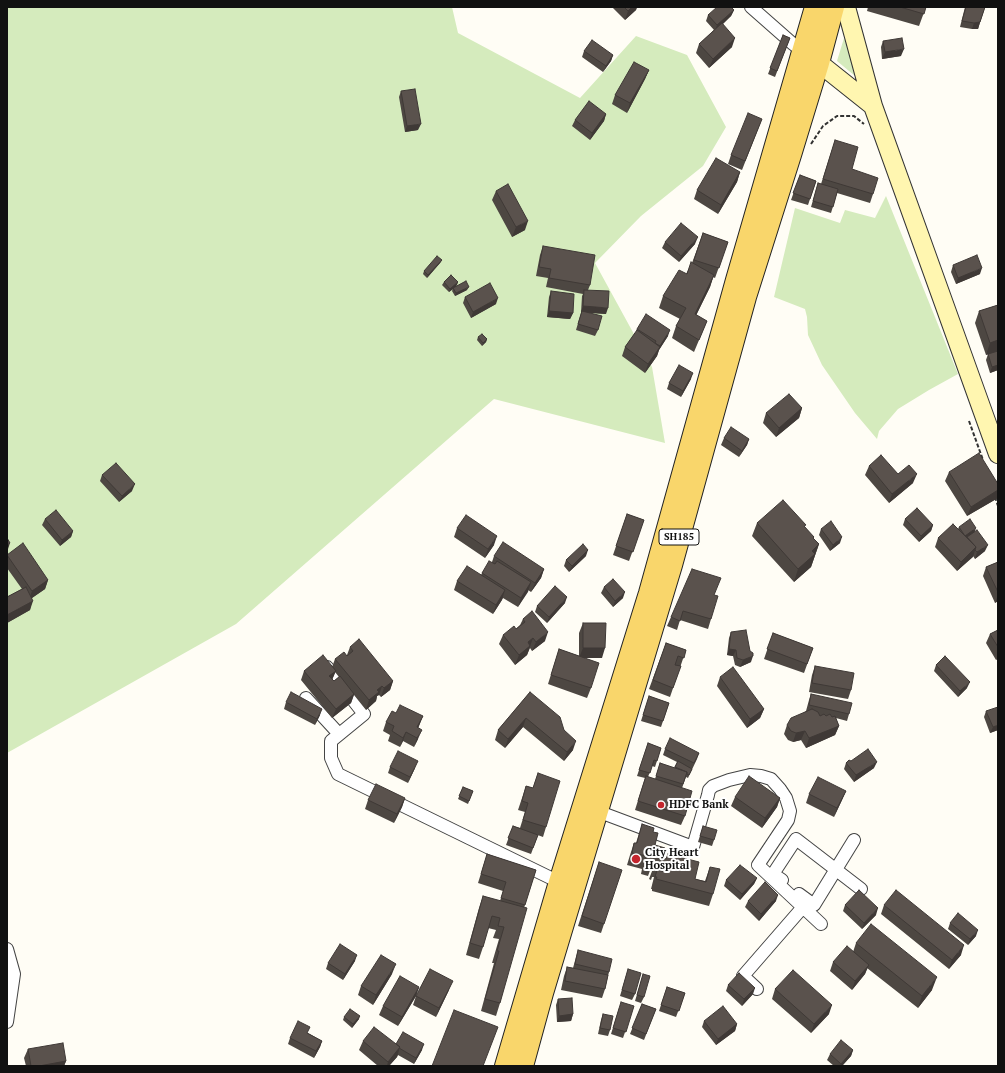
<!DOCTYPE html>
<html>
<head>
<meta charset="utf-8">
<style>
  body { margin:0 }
  #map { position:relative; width:1005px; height:1073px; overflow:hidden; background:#fffdf5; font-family:"PT Serif",serif }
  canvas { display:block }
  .frame { position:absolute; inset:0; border:8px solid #111; pointer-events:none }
</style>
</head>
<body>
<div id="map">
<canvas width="1005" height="1073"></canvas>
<div class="frame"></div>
</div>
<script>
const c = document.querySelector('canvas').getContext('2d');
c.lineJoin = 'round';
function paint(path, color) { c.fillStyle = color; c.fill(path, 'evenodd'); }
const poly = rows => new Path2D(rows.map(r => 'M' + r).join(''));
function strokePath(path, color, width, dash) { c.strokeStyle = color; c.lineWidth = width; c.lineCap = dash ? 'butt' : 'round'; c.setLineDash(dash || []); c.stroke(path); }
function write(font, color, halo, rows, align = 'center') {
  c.font = font + ' "PT Serif",serif'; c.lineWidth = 4; c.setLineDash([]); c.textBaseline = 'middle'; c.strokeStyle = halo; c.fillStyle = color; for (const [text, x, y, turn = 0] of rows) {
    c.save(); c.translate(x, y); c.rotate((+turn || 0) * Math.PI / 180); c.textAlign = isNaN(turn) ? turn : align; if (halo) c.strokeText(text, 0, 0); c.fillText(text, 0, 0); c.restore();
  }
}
paint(poly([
  [7,7,452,7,458,33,580,98,636,36,687,55,726,127,703,166,641,216,595,263,652,367,665,443,494,399,236,624,7,753],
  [844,38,861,81,837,61],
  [886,196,958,374,929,390,898,409,879,431,877,439,855,413,822,365,808,335,807,317,805,309,774,297,795,208,840,223,845,210,875,218]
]), '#d5ebbd');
const street = poly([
  [751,7,793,44,806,54],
  [327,667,364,714,331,741,331,758,338,774,559,882],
  [306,698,339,734],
  [597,811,693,847,708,795,709,790,713,786,729,780,750,775,761,776,771,779,780,789,786,798,790,811,788,820,758,865,821,924],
  [782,880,773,874,796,839,861,889],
  [799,894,814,905,854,840],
  [7,949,14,974,7,1022],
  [757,989,743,976,803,907]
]);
const secondary = poly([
  [846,7,873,106],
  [819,63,873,106,998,454]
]);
const primary = poly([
  [505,1066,559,882,649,593,736,280,815,7],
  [523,1066,543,993,574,890,672,565,746,297,791,155,819,63,834,7]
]);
strokePath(street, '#444', 14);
strokePath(secondary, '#333', 20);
strokePath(primary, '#222', 22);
strokePath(poly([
  [811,144,823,126,837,116,854,116,864,124],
  [969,421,983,460],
  [995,497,998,506]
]), '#333', 2, [4, 2]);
strokePath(street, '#fff', 12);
strokePath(secondary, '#fff6b0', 18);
strokePath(primary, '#f9d66b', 20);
paint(poly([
  [612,7,637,7,636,10,625,20],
  [868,7,926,7,919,26,867,11],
  [965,7,985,7,978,29,972,29,960,27],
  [734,10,731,16,723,24,732,47,709,68,696,53,699,44,714,30,706,21,708,15],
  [783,35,790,38,775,77,768,74],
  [883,41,901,56,882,59,881,47],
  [584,51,613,55,611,61,603,72,582,57],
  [649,70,645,79,627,113,612,104,615,95],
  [401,91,418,130,405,132,399,97],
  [606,114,604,121,590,140,572,126,575,120],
  [762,119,742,170,728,164,731,155],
  [835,140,852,169,873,194,870,203,837,193,831,213,811,207,818,183,821,184],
  [740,172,737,182,718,214,694,199,697,190],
  [800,175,816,181,808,205,791,200],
  [496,191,525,230,512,237,492,200],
  [703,233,728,242,715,278,713,277,710,287,696,315,707,321,694,352,672,338,676,326,680,319,659,308,663,296,686,274,692,263],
  [665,242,695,244,679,262,662,248],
  [543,246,590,285,588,290,606,314,590,313,598,330,595,336,576,330,581,313,582,296,583,294,546,287,548,278,536,276,540,255],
  [442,260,440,263,427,278,423,274,424,271],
  [953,265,980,274,956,284,951,272],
  [444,282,458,282,456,286,467,290,455,296,452,291,453,289,449,292,442,285],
  [551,291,573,313,570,319,547,317,549,297],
  [465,297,496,304,471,318,463,303],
  [998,305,998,370,990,373,986,360,988,354,986,355,975,323,979,311],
  [637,329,668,336,659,350,657,356,645,373,622,356,625,347,636,332],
  [478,337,487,339,486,342,482,346,477,340],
  [691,379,681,397,667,389,669,383],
  [802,408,799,418,776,437,763,423,766,413],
  [724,438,749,439,747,445,739,457,721,445],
  [869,466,898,474,913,483,889,503,865,475],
  [949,472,998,484,998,498,967,516,945,481],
  [102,475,132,491,119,502,100,481],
  [627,514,644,520,629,561,613,555],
  [45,519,73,531,71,537,60,546,42,525],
  [905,519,933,525,931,531,919,542,903,525],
  [757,523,805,527,814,539,819,544,811,567,794,582,752,536],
  [959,527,975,532,985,551,975,559,973,556,957,571,935,547,938,538,958,529],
  [457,528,494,545,485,558,454,537],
  [821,529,840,543,830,551,819,535],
  [7,555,48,580,45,589,32,598,30,610,7,623,7,597,22,589,7,568],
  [494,556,544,569,541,578,531,592,528,590,518,607,503,598,493,614,454,590,457,581,481,575,482,573,492,562],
  [586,556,569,572,564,566,566,560],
  [998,562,998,601,995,603,983,576,986,567],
  [604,587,623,598,613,607,601,593],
  [714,595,711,619,708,629,680,620,677,630,667,626,671,617],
  [565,603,547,623,535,612,537,606],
  [523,619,545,641,532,651,530,648,527,655,515,665,499,644,503,635,516,629,520,625],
  [583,623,602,658,584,658,591,688,587,698,548,684,559,649,579,656,579,633],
  [998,630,998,659,996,660,986,643,990,634],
  [731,632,750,651,751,662,740,667,735,665,733,656,727,655,729,638],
  [773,633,813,648,804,673,764,659],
  [666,643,686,650,670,697,649,689],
  [350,647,393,681,390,690,381,697,379,695,377,696,376,701,366,710,354,695,351,703,332,718,301,680,304,671,332,667,335,659,347,655],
  [335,672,339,677,334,681,332,680],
  [936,665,967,688,958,697,934,671],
  [815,666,851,690,848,699,809,692,812,675],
  [720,677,764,709,760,718,747,728,717,686],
  [530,692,564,730,573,750,564,761,523,727,505,748,495,740,498,730],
  [811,694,849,714,847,721,836,718,839,726,835,735,806,748,801,740,793,742,788,740,784,734,787,725,806,711,809,700],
  [649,696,669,703,661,727,641,721],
  [286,702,320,715,315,725,284,709],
  [986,711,998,730,990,733,984,717],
  [396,713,423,716,418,728,418,739,414,747,403,741,400,747,388,741,390,735,383,731,386,722],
  [648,743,661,748,655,767,652,766,648,777,655,779,660,763,674,768,677,762,663,755,665,749,699,753,697,759,688,778,686,777,682,788,685,816,681,825,635,810,645,778,637,776],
  [851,761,874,768,854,782,844,769,846,763],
  [390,767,415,768,408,783,388,773],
  [538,773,546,827,543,837,535,834,538,835,531,854,506,845,513,826,520,828,525,812,518,810,526,786,533,788],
  [463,787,473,791,468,804,458,799],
  [846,791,842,800,834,817,806,803,809,794],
  [735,797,780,798,777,807,762,828,731,806],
  [405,798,402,807,394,823,365,809,368,800],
  [642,824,653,832,655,845,664,855,661,863,663,858,666,859,668,854,695,879,705,881,710,867,713,894,709,906,652,891,652,889,651,889,654,877,652,877,651,880,649,879,654,866,652,865,648,876,641,874,642,869,627,865,630,855,634,843,636,843],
  [703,826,714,840,712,846,698,842],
  [487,854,536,870,524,908,500,1003,496,1016,481,1011,494,963,492,963,499,939,493,938,496,930,488,928,483,947,479,959,466,955,479,908,483,896,500,901,503,891,478,883],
  [599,862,604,924,601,933,578,926],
  [757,878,754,884,740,900,724,886,726,880],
  [748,901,776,901,759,921,745,907],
  [845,905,876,915,862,929,843,911],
  [884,905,961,955,949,969,881,914],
  [950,923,976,936,968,945,948,929],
  [856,943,932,990,918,1008,867,968,865,974,852,990,830,971,833,962,853,952],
  [578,950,609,972,605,989,602,998,561,990,564,976,567,967,573,968,576,957],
  [355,961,343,980,326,969,328,963],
  [628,969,635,994,632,1000,620,996],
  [392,974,373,1005,358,995,361,986],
  [643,974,644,997,641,1003,635,1001],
  [728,985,753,994,742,1006,726,991],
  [419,987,416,996,398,1026,379,1015,383,1006],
  [667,987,685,993,676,1017,659,1011],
  [775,989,829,1014,811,1033,772,999],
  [449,990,436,1017,413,1005,416,996],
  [558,999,573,1014,571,1021,557,1022,556,1005],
  [642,1004,656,1009,644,1040,630,1034],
  [634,1006,623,1038,611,1034,619,1008],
  [603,1014,610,1030,608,1036,598,1034,601,1020],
  [344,1017,359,1019,352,1028,343,1020],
  [704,1021,737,1024,735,1031,716,1045,702,1027],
  [308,1033,322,1041,320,1047,314,1058,288,1044,290,1038],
  [363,1041,396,1044,422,1050,414,1064,398,1055,397,1057,389,1066,378,1066,359,1050],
  [28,1049,66,1061,64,1066,26,1066,24,1058],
  [853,1050,851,1056,842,1066,834,1066,827,1060,830,1054]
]), '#4d4742');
paint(poly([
  [632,7,637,7,636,10,625,20,628,11],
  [734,10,731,16,715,31,717,25],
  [980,22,978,29,972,29,974,23],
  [735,38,732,47,709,68,713,59],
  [904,49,901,56,882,59,885,52],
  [613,55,611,61,603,72,606,66],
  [649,70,645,79,627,113,630,103],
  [606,114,604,121,590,140,592,133],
  [421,124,418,130,405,132,407,126],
  [740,172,737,182,718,214,721,205],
  [528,221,525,230,512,237,516,227],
  [698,237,695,244,679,262,681,256],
  [442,260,440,263,427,278,428,275],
  [982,268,980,274,956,284,958,278],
  [714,275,710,287,691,326,695,314],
  [458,282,457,285,454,288,453,288,453,289,449,292,450,289],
  [469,287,467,290,455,296,456,293],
  [498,298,496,304,471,318,473,312],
  [583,306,608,308,606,314,581,312],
  [549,311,573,313,570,319,547,317],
  [670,330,668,336,659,350,657,356,645,373,648,364],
  [487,339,486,342,482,346,483,343],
  [998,340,998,351,986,355,990,343],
  [998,365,998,370,990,373,992,367],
  [693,373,691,379,681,397,683,391],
  [802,408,799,418,776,437,779,428],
  [749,439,747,445,739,457,742,451],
  [917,474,913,483,889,503,892,494],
  [135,484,132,491,119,502,122,496],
  [998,490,998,498,967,516,971,507],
  [933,525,931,531,919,542,921,536],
  [976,528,974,534,967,538,965,536],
  [73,531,71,537,60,546,62,540],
  [497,536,494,545,485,558,488,549],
  [842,537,840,543,830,551,833,545],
  [10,543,8,549,7,550,7,545],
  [819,544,811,567,794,582,798,569,812,551],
  [988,545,985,551,975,559,977,552],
  [976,547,973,557,957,571,961,562],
  [588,550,586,556,569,572,572,566],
  [544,569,541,578,531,592,535,583],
  [48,580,45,589,29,600,32,591],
  [531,582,528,592,518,607,521,598],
  [505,590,502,600,493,614,496,605],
  [625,592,623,598,613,607,615,601],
  [998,595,998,601,995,603],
  [567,597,565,603,547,623,549,617],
  [33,601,30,610,7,623,7,615],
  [548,632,545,641,532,651,536,642],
  [533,638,527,655,515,665,519,655,528,642],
  [583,648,605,648,602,658,579,658],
  [729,649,736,650,733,656,727,655],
  [753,656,751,662,740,667,743,660],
  [336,671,332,680,329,676],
  [393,681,390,690,381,697,384,688],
  [970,682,967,688,958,697,960,691],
  [382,686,379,695,377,696,376,701,366,710,369,700,377,690],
  [354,694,351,703,332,718,336,709],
  [322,709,320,715,315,725,317,719],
  [764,709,760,718,747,728,750,719],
  [423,716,419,726,414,736,417,727],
  [526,718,523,727,505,748,508,739],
  [998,725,998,730,990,733,993,727],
  [839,726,835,735,806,748,809,738],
  [422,730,418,739,414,747,417,738],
  [805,731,801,740,793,742,796,733],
  [406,732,403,741,400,747,403,738],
  [576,741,573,750,564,761,567,752],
  [418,761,415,768,408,783,410,777],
  [877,762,874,768,854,782,856,775],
  [846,791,842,800,834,817,837,808],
  [405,798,402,807,394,823,397,814],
  [780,798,777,807,762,828,765,818],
  [757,878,754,884,740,900,742,894],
  [778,895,776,901,759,921,761,914],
  [878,908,876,915,862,929,864,923],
  [978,930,976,936,968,945,970,939],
  [964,945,961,955,949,969,952,960],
  [357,955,355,961,343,980,345,974],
  [396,964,392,974,373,1005,376,995],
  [869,965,865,974,852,990,855,981],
  [937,977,932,990,918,1008,922,996],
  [453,981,449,990,436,1017,439,1008],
  [419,987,416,996,398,1026,402,1017],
  [755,988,753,994,742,1006,744,999],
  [832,1005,829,1014,811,1033,814,1024],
  [573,1014,571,1021,557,1022,559,1016],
  [360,1016,359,1019,352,1028,353,1024],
  [737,1024,735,1031,716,1045,718,1039],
  [322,1041,320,1047,314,1058,316,1051],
  [424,1044,422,1050,414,1064,416,1058],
  [400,1047,397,1057,389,1066,387,1066,388,1062],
  [853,1050,851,1056,842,1066,840,1066,841,1064],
  [66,1061,64,1066,39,1066]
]), '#3f3936');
const building = poly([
  [624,7,632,7,628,11,624,7],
  [717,7,731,7,734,10,717,25,708,15,717,7],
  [900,7,926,7,924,14,900,7],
  [966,7,985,7,980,22,974,23,962,21,966,7],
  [722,23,735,38,713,59,699,44,722,23],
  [783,35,790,38,777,71,770,68,783,35],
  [902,38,904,49,885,52,883,41,902,38],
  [592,40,613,55,606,66,584,51,592,40],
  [634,62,649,70,630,103,615,95,634,62],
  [415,89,421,124,407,126,401,91,415,89],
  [589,101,606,114,592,133,575,120,589,101],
  [748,113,762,119,745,161,731,155,748,113],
  [835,140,858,147,852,169,878,178,873,194,823,179,835,140],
  [716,158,740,172,721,205,697,190,716,158],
  [800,175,816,181,810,199,793,193,800,175],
  [818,183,838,189,833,207,813,201,818,183],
  [508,184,528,221,516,227,496,191,508,184],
  [681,223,698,237,681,256,665,242,681,223],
  [703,233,728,242,719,268,694,260,703,233],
  [543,246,595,255,590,285,549,278,551,269,539,267,543,246],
  [977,255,982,268,958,278,953,265,977,255],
  [437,256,442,260,428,275,424,271,437,256],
  [691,262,714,275,695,314,707,321,699,340,676,326,686,308,663,296,679,270,687,274,691,262],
  [451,275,458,282,450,289,444,282,451,275],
  [466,281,469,287,456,293,453,288,466,281],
  [490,283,498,298,473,312,465,297,490,283],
  [584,290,609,291,608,308,583,306,584,290],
  [551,291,574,294,573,313,549,311,551,291],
  [998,305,998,340,990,343,979,311,998,305],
  [582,311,602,316,598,330,578,324,582,311],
  [646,314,670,330,660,346,655,343,656,341,637,329,646,314],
  [637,330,660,347,648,364,625,347,637,330],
  [482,334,487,339,483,343,478,337,482,334],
  [998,351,998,365,992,367,988,354,998,351],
  [679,365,693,373,683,391,669,383,679,365],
  [789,394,802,408,779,428,766,413,789,394],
  [731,427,749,439,742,451,724,438,731,427],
  [979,453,998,484,998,490,971,507,949,472,979,453],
  [881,455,898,474,909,465,917,474,892,494,869,466,881,455],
  [116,463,135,484,122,496,102,475,116,463],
  [783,500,806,525,804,526,814,537,813,538,819,544,812,551,815,554,798,569,757,523,783,500],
  [917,508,933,525,921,536,905,519,917,508],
  [56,510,73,531,62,540,45,519,56,510],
  [627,514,644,520,633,552,616,546,627,514],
  [466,515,497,536,488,549,457,528,466,515],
  [970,519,976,528,965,536,959,527,970,519],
  [831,521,842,537,833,545,821,529,831,521],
  [953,524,976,547,961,562,938,538,953,524],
  [977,530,988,545,977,552,975,550,976,547,967,537,977,530],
  [7,538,10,543,7,545,7,538],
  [503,542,544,569,535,583,494,556,503,542],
  [23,543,48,580,32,591,7,555,23,543],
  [583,544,588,550,572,566,566,560,583,544],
  [489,561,495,564,497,561,531,582,521,598,482,573,489,561],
  [998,562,998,592,986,567,998,562],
  [467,566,505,590,496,605,457,581,467,566],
  [692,569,721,578,714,595,718,596,711,619,683,611,680,621,671,617,692,569],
  [613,579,625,592,615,601,604,587,613,579],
  [555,586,567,597,549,617,537,606,555,586],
  [26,587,33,601,7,615,7,597,26,587],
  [532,611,548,632,536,642,533,638,528,642,530,646,519,655,503,635,514,626,516,629,525,622,523,619,532,611],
  [583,623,606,623,605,648,583,648,583,623],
  [746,630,750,651,753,653,753,656,743,660,737,658,736,650,729,649,731,632,746,630],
  [998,630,998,647,990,634,998,630],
  [773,633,813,648,807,664,767,649,773,633],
  [359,639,393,681,384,688,382,686,377,690,379,692,369,700,335,659,344,652,347,656,353,651,350,647,359,639],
  [666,643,686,650,684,658,678,656,675,665,681,666,673,688,653,680,666,643],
  [559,649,599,663,591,688,551,675,559,649],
  [323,655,336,671,329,676,334,681,340,676,354,694,336,709,304,671,323,655],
  [945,656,970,682,960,691,936,665,945,656],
  [815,666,854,673,851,690,812,683,815,666],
  [733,667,764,709,750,719,720,677,733,667],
  [291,692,322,709,317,719,286,702,291,692],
  [530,692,560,717,564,730,576,741,567,752,526,718,508,739,498,730,530,692],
  [811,694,852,703,849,714,809,705,811,694],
  [649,696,669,703,663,721,643,715,649,696],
  [400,705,423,716,417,727,422,730,417,738,406,732,403,738,392,731,394,726,386,722,392,711,396,713,400,705],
  [998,707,998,725,993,727,986,711,998,707],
  [812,709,818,712,820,716,824,714,826,716,830,714,832,717,835,716,839,726,809,738,805,731,796,733,791,731,787,725,791,718,812,709],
  [670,738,699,753,694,763,665,749,670,738],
  [648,743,661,748,657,761,654,760,650,773,639,770,648,743],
  [868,749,877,762,856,775,846,763,849,760,851,761,868,749],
  [398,751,418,761,410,777,390,767,398,751],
  [678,761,692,769,689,775,687,774,687,772,675,767,678,761],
  [660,763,687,772,683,784,656,776,660,763],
  [538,773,560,781,546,827,523,820,528,803,522,801,526,786,533,788,538,773],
  [646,776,692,791,685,816,638,801,646,776],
  [749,776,780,798,765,818,735,797,749,776],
  [818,777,846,791,837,808,809,794,818,777],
  [376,784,405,798,397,814,368,800,376,784],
  [463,787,473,791,469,801,459,796,463,787],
  [642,824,654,828,653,832,658,833,655,845,665,848,664,855,655,853,653,863,645,861,647,856,632,853,634,843,637,843,642,824],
  [513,826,538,835,533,848,508,838,513,826],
  [703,826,717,830,714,840,700,836,703,826],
  [487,854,536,870,525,905,501,898,506,882,481,874,487,854],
  [668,854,699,862,695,879,706,882,710,867,720,869,713,894,656,879,657,877,655,877,657,870,665,872,665,869,660,868,661,866,657,865,656,868,654,867,655,861,662,863,663,858,666,859,668,854],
  [599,862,622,870,604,924,582,916,599,862],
  [740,865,757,878,742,894,726,880,740,865],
  [765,882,778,895,761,914,748,901,765,882],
  [859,890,878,908,864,923,845,905,859,890],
  [896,890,964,945,952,960,884,905,896,890],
  [483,896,527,908,500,1003,485,999,499,951,497,951,504,927,498,926,500,918,492,916,483,947,470,943,483,896],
  [958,913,978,930,970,939,950,923,958,913],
  [871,924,937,977,922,996,856,943,871,924],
  [340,944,357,955,345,974,328,963,340,944],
  [847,946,869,965,855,981,833,962,847,946],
  [578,950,612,959,609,972,575,964,578,950],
  [381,955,396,964,376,995,361,986,381,955],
  [567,967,608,975,605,989,565,981,567,967],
  [430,969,453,981,439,1008,416,996,430,969],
  [628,969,641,973,635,994,622,990,628,969],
  [793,970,832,1005,814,1024,775,989,793,970],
  [739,973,755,988,744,999,728,985,739,973],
  [643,974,650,976,644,997,637,995,643,974],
  [400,976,419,987,402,1017,383,1006,400,976],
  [667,987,685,993,679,1011,661,1005,667,987],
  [572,998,573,1014,559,1016,558,999,572,998],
  [621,1002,634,1006,626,1032,613,1028,621,1002],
  [642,1004,656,1009,646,1034,632,1028,642,1004],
  [723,1006,737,1024,718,1039,704,1021,723,1006],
  [350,1009,360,1016,353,1024,344,1017,350,1009],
  [454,1010,498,1027,483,1066,432,1066,454,1010],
  [603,1014,613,1016,610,1030,600,1028,603,1014],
  [298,1021,310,1027,307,1033,322,1041,316,1051,290,1038,298,1021],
  [374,1027,400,1047,388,1062,363,1041,374,1027],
  [403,1032,424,1044,416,1058,399,1048,400,1047,396,1044,403,1032],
  [841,1040,853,1050,841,1064,830,1054,841,1040],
  [63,1043,66,1061,39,1066,31,1066,28,1049,63,1043]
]);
paint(building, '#5a524d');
strokePath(building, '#3f3936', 1);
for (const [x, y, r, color] of [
  [661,805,4,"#c4262e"],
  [636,859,5,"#c4262e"]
]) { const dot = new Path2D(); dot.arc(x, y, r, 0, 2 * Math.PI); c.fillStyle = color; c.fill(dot); strokePath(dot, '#fff', 1.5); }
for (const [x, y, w] of [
  [679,537,40]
]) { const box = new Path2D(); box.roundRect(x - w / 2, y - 8, w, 16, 3); c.fillStyle = '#fff'; c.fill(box); strokePath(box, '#111', 1); }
write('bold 10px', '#111', null, [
  ["SH185",679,537]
]);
write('bold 11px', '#111', '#fff', [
  ["HDFC Bank",669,805],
  ["City Heart",645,853],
  ["Hospital",645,866]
], 'left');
</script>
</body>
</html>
